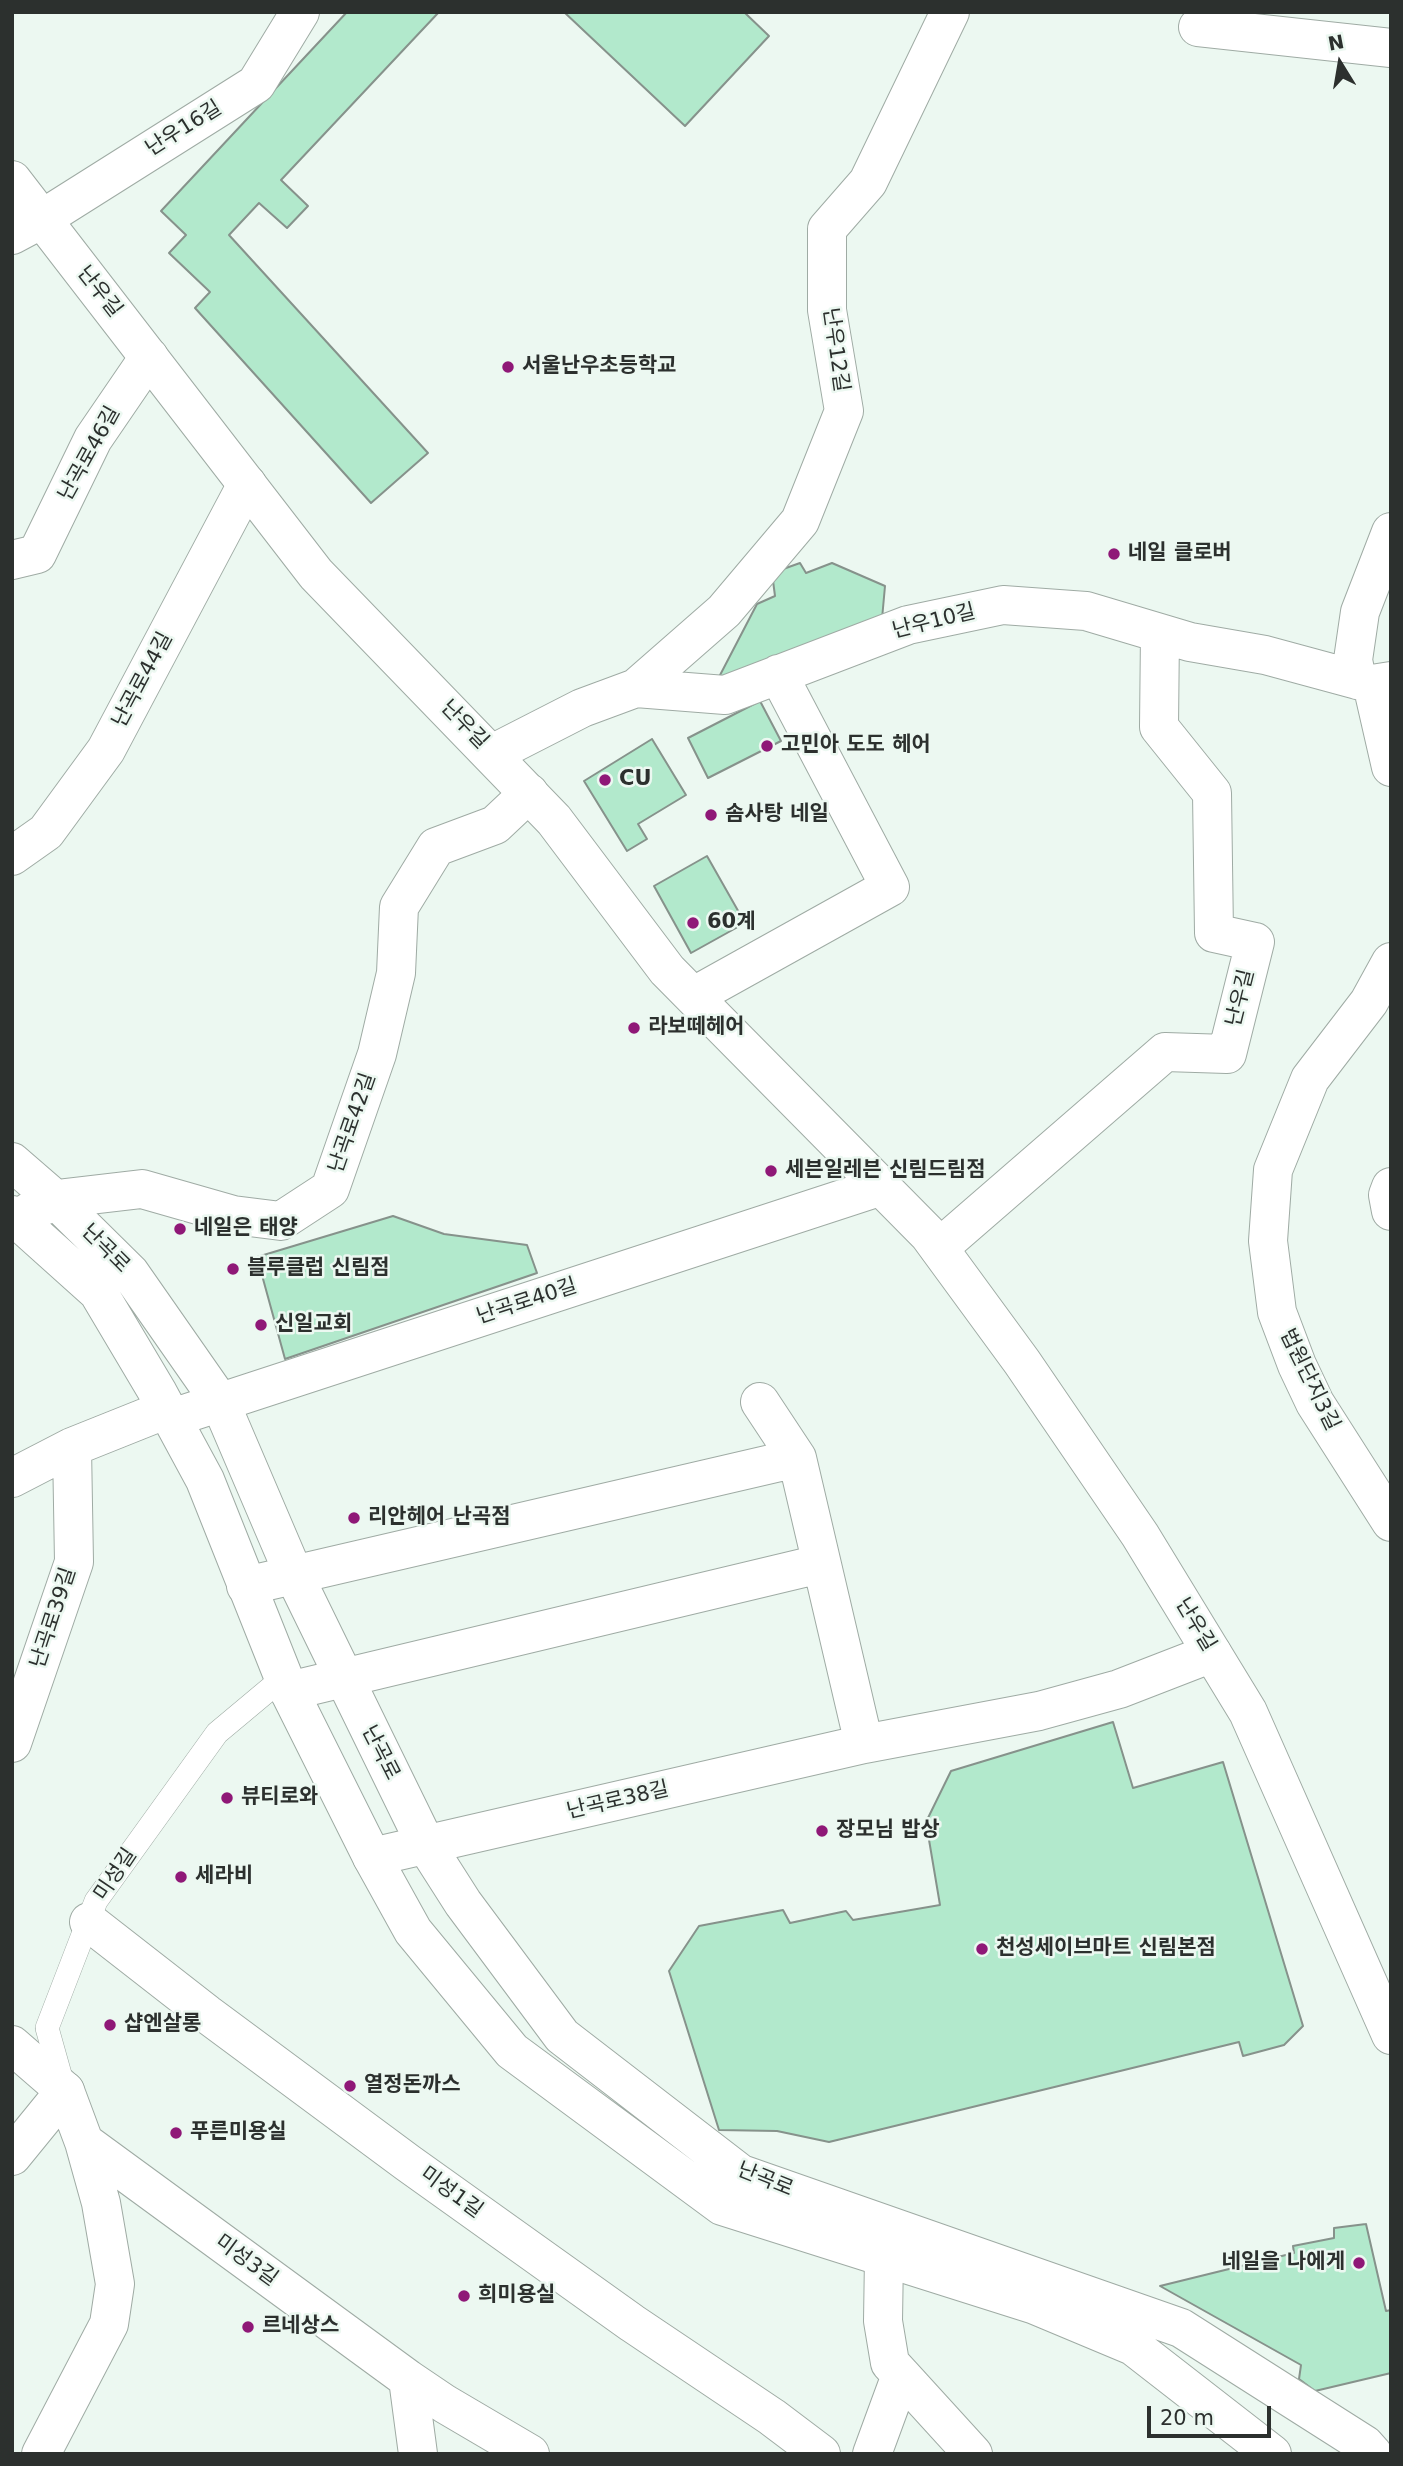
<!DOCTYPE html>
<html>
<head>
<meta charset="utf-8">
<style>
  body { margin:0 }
  #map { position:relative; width:1403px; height:2466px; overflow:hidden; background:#ecf8f1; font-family:"DejaVu Sans",sans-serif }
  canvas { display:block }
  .frame { position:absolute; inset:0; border:14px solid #2c302e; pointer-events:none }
  .north { position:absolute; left:1305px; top:28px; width:70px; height:70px; -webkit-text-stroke:5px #ecf8f1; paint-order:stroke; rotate:349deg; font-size:19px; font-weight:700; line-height:28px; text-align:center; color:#2c302e }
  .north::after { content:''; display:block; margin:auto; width:24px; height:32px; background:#2c302e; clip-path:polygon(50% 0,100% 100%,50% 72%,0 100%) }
  .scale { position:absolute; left:1147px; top:2406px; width:124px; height:32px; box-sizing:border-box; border:4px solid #2c302e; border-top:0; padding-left:9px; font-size:21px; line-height:24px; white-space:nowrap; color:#2c302e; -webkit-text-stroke:5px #ecf8f1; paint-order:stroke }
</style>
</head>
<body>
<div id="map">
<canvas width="1403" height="2466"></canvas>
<div class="frame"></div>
<div class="north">N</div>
<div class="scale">20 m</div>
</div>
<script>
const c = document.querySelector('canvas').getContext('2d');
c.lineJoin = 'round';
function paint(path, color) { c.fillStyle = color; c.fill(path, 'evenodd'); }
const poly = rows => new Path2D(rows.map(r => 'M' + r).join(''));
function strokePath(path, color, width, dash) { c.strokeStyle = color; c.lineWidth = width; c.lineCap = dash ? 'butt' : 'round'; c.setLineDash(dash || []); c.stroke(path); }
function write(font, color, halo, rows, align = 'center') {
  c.font = font + ' "DejaVu Sans","Noto Sans KR",sans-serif'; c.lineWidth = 5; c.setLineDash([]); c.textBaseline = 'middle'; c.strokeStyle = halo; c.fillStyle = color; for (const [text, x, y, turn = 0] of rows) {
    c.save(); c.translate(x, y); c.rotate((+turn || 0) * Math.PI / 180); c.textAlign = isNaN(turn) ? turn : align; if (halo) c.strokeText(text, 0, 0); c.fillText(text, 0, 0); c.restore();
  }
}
const building = poly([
  [347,12,439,12,281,180,308,206,287,228,259,203,229,235,428,453,371,503,195,308,210,292,169,253,186,235,161,211,347,12],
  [564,12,744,12,769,36,685,126,564,12],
  [800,563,806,573,832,563,885,586,882,619,718,679,757,604,775,596,772,573,800,563],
  [760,701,781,741,708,778,688,738,760,701],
  [652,739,686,795,638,824,647,839,627,851,584,781,652,739],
  [707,856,745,923,691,953,654,886,707,856],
  [393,1216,444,1234,527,1245,537,1273,285,1359,257,1257,393,1216],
  [1113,1722,1133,1788,1223,1762,1303,2026,1284,2045,1243,2056,1239,2042,829,2142,777,2131,719,2130,669,1971,699,1926,783,1910,790,1923,846,1911,853,1920,940,1905,926,1822,951,1771,1113,1722],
  [1366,2224,1386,2311,1391,2310,1391,2373,1315,2391,1299,2379,1301,2365,1160,2286,1294,2253,1293,2246,1334,2238,1334,2228,1366,2224]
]);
paint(building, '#b2e9cc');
strokePath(building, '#86928b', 2);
const lane = poly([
  [63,2085,47,2028,96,1901,217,1733,284,1677]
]);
const street = poly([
  [1198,27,1391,48],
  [12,235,42,219,256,84,300,12],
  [12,560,37,554,93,439,149,357],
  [1357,680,1353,660,1360,612,1391,532],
  [1372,684,1391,767],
  [636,688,724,611,800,521,844,411,827,310,827,229,868,182,950,12],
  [492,754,582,708,636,688,725,695,908,625,1003,605,1086,611,1190,642,1265,655,1372,684,1391,681],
  [12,856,46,832,106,750,247,484],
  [1391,962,1369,1002,1310,1079,1273,1170,1268,1241,1277,1312,1297,1365,1315,1403,1391,1522],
  [694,996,890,887,778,674],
  [1391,1187,1388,1195,1391,1211],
  [30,1211,65,1198,142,1189,233,1215,281,1221,330,1189,377,1054,396,973,399,907,436,847,495,825,529,793],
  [939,1248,1165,1052,1227,1054,1255,942,1214,933,1212,793,1159,727,1160,633],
  [760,1402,797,1458,864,1744],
  [172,1418,882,1186],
  [12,1478,72,1447,167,1409],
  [246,1586,797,1458],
  [289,1691,820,1564],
  [12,1743,74,1562,72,1447],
  [372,1857,864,1744,1039,1711,1119,1689,1212,1653],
  [89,1922,207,2014,408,2163,632,2323,772,2417,821,2454],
  [65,2091,84,2142,408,2379,445,2404,530,2454],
  [12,2156,65,2091],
  [901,2375,973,2454],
  [408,2379,418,2454],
  [41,2454,109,2324,115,2284,101,2203,84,2142],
  [872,2454,901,2375,890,2363,883,2321,884,2257]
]);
const secondary = poly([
  [12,180,316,574,554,820,667,970,929,1235,1022,1362,1140,1535,1248,1712,1391,2035],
  [12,1162,57,1201,130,1273,220,1402,294,1575,426,1845,463,1903,562,2036,741,2174,1181,2328,1365,2445,1373,2454],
  [12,1215,98,1292,158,1393,205,1480,289,1691,372,1857,413,1931,512,2051,722,2206,1035,2305,1133,2346,1272,2454],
  [12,2045,65,2091]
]);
strokePath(lane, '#9faba4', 24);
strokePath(street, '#9faba4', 40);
strokePath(secondary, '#9faba4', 40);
strokePath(lane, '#fff', 23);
strokePath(street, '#fff', 38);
strokePath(secondary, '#fff', 38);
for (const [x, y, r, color] of [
  [508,367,7,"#8f1877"],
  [1114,554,7,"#8f1877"],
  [767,746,7,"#8f1877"],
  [605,780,7,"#8f1877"],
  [711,815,7,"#8f1877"],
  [693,923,7,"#8f1877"],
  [634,1028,7,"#8f1877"],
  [771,1171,7,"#8f1877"],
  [180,1229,7,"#8f1877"],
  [233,1269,7,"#8f1877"],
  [261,1325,7,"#8f1877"],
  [354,1518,7,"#8f1877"],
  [227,1798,7,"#8f1877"],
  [822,1831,7,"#8f1877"],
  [181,1877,7,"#8f1877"],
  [982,1949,7,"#8f1877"],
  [110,2025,7,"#8f1877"],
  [350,2086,7,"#8f1877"],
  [176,2133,7,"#8f1877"],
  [1359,2263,7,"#8f1877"],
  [464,2296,7,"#8f1877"],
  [248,2327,7,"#8f1877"]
]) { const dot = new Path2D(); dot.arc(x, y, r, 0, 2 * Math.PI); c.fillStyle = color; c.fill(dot); strokePath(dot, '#ecf8f1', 2.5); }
write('21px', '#2c302e', '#ecf8f1', [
  ["난우16길",184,129,-32],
  ["난우길",99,292,52],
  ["난우12길",835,350,82],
  ["난곡로46길",90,454,-61],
  ["난우10길",934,622,-14],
  ["난곡로44길",143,680,-62],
  ["난우길",464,725,46],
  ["난우길",1241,998,-76],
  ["난곡로42길",353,1123,-71],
  ["난곡로",105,1249,45],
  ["난곡로40길",527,1302,-18],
  ["법원단지3길",1309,1380,64],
  ["난곡로39길",54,1618,-72],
  ["난우길",1195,1625,59],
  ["난곡로",380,1753,63],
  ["난곡로38길",618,1801,-13],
  ["미성길",116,1875,-56],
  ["난곡로",765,2180,22],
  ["미성1길",451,2193,36],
  ["미성3길",246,2261,36]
]);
write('bold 21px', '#2c302e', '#ecf8f1', [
  ["서울난우초등학교",522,367],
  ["네일 클로버",1128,554],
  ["고민아 도도 헤어",781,746],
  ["CU",619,780],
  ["솜사탕 네일",725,815],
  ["60계",707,923],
  ["라보떼헤어",648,1028],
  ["세븐일레븐 신림드림점",785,1171],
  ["네일은 태양",194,1229],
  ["블루클럽 신림점",247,1269],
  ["신일교회",275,1325],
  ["리안헤어 난곡점",368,1518],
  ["뷰티로와",241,1798],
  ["장모님 밥상",836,1831],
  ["세라비",195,1877],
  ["천성세이브마트 신림본점",996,1949],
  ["샵엔살롱",124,2025],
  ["열정돈까스",364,2086],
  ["푸른미용실",190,2133],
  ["네일을 나에게",1345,2263,"right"],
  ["희미용실",478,2296],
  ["르네상스",262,2327]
], 'left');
</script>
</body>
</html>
